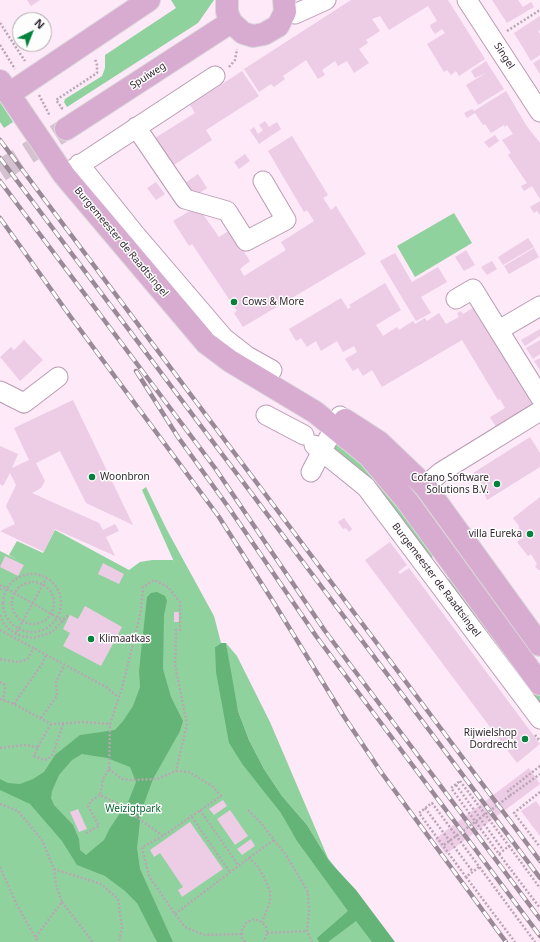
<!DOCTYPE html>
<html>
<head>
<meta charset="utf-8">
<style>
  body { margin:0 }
  #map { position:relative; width:540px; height:942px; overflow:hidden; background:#fde9f8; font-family:"Noto Sans",sans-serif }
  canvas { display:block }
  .north { position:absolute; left:12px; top:12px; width:40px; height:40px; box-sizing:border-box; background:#fdfdfd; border:1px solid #ada8ac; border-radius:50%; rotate:43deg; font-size:11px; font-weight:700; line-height:16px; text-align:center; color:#342832 }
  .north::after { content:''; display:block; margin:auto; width:14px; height:18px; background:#04823b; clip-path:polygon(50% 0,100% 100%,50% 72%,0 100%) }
</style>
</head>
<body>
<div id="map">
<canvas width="540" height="942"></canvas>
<div class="north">N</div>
</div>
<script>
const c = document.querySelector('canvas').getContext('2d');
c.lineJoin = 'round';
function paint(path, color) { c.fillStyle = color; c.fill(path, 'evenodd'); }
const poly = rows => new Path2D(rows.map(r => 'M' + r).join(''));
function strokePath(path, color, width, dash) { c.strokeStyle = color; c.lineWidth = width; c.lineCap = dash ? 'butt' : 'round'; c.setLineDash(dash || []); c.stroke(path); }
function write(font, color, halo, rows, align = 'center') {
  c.font = font + ' "Noto Sans",sans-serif'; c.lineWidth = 3; c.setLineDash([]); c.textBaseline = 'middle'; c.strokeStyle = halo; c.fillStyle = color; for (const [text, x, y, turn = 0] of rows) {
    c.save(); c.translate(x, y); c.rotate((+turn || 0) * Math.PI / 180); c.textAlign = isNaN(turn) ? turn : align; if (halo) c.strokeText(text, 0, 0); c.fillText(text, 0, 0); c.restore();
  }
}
paint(poly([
  [171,0,214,0,198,23,67,107,64,102,65,99,102,76,105,68,105,55,176,8],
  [0,102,13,122,4,128,0,122],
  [454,213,472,243,415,277,397,246],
  [338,434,433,543,432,561,390,504,359,468,331,450],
  [146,487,167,530,214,616,221,643,215,647,234,714,272,788,323,851,307,825,282,796,264,769,249,740,238,711,233,692,226,643,237,656,270,722,328,858,393,942,0,942,0,551,18,560,9,555,17,541,43,553,55,530,129,570,140,562,152,560,173,560,175,564,142,490],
  [451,567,540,689,540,705,448,583]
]), '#90d29e');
paint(poly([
  [157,592,165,596,167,601,164,615,163,669,171,697,183,721,180,731,153,779,141,812,137,848,140,869,173,942,157,942,137,903,125,891,105,876,77,865,62,841,30,804,0,790,0,779,8,783,20,784,33,779,44,772,55,755,80,735,115,730,123,721,133,706,140,687,139,671,147,597,151,593],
  [82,754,107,758,130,767,136,782,129,800,110,828,104,840,86,855,80,850,79,839,73,825,54,805,51,798,52,791,59,775,72,760],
  [221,643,226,643,238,711,249,740,264,769,282,796,307,825,329,861,356,890,395,942,372,942,356,921,328,942,319,942,317,938,348,911,297,841,281,813,243,765,229,743,216,672,215,647]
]), '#63b476');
paint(poly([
  [27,0,40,0,31,6],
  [351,0,448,0,485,59,459,76,456,71,451,75,447,70,444,72,427,44,445,33,442,29,435,34,432,30,430,25,437,21,428,6,389,30,380,16,372,19,380,31,366,40,368,43,359,49,369,63,354,73,347,61,338,66,335,61,322,70,325,75,318,79,306,60,283,76,285,79,274,87,271,84,259,92,244,69],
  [492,0,518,0,523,7,531,2,534,7,507,23],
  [540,16,540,30,538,31,540,34,540,55,531,61,514,33],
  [540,59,540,74,533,63],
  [486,61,504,89,478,105,466,85,486,73,475,78,471,71],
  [242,71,259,96,206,130,212,140,174,165,155,138,195,113,190,105],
  [506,91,526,125,540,143,540,199,532,186,524,191,521,186,527,183,508,155,511,153,502,140,513,134,507,125,505,127,504,125,491,133,485,124,483,125,475,113,467,118,464,113,472,109,474,111],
  [265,121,269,127,277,122,281,129,259,144,250,130,254,127,258,134,263,130,259,125],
  [495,135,499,141,489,148,484,142],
  [292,136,328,195,323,198,331,210,336,206,366,254,243,327,234,313,237,311,192,244,189,246,173,221,193,209,200,210,219,237,230,230,250,261,240,269,244,276,286,250,281,242,314,221,307,210,304,212,268,151],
  [245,154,250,161,239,169,234,162],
  [198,174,207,188,194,197,185,183],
  [156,182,165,194,156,200,147,188],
  [540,201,540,215,537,211,534,213,530,207],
  [528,238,534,247,503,265,498,257],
  [534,248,539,257,509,274,504,266],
  [466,250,475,265,464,271,455,257],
  [395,253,412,282,438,267,447,282,421,297,431,313,416,321,380,261],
  [492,261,497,269,487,275,481,267],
  [385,283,401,310,376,325,383,336,397,327,399,330,413,321,415,324,425,318,427,321,439,313,446,324,459,317,457,313,461,311,463,314,473,308,484,326,488,323,538,405,498,430,490,417,505,408,500,399,498,400,462,340,382,387,372,370,363,376,358,368,353,371,345,359,357,352,354,346,343,352,337,341,321,351,316,341,307,347,301,338,296,341,289,329,341,298,348,309,351,307,349,305],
  [540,329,540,336,525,346,521,340],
  [24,340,43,360,20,381,0,357,11,347,14,350],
  [540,340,540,354,533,359,526,348],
  [540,358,540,370,534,361],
  [73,400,133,525,86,503,60,451,36,463,45,481,41,488,32,493,99,523,103,530,115,524,119,531,106,537,115,556,55,529,44,552,0,531,15,524,6,506,16,485,10,473,3,486,0,484,0,446,18,454,12,468,29,460,14,428],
  [530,437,540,453,540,467,487,500,479,480,473,473],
  [540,497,540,570,539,570,535,567,537,564,531,554,528,556,517,542,523,537,519,531,519,526,513,518],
  [344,518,352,529,349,532,346,528,343,529,338,522],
  [390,542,407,565,398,572,400,574,409,568,540,744,517,763,365,560],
  [5,556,24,565,18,576,0,567],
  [103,563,124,574,119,584,98,574],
  [85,606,122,627,101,666,63,646,70,633,63,629,70,615,78,619],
  [174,612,179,612,179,622,174,622],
  [529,768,540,784,446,854,435,839],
  [223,800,227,806,214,815,209,809],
  [536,801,540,807,540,836,521,811],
  [78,809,87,829,79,832,70,812],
  [230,810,248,836,235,845,217,819],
  [190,822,223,869,182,897,178,890,183,887,160,853,154,857,150,850],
  [251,839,255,846,242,855,237,849]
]), '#edcce5');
strokePath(poly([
  [0,171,66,129]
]), '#d5c2d0', 22, [22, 11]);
const minor = poly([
  [467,0,540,112],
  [285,12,295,14,326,0],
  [136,127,185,199,227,211,246,241,286,220,263,181],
  [79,164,135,234,224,338,247,356,272,370,264,382],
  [69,172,215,76],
  [456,299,473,289,540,397],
  [499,330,540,306],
  [0,391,24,403,58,377],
  [266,415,304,435],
  [314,445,366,487,540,719],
  [311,472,340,416],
  [425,486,441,472,540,411]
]);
const major = poly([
  [227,0,227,12,231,22,243,33,253,36,264,34,278,26,285,12,284,0],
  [0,81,64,175,206,343,230,361,315,412,369,456,407,501,540,684],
  [9,94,149,0],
  [66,129,231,22],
  [345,420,379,442,425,486,540,645]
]);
strokePath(minor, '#ba9bb3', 21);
strokePath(major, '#dad8da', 24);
strokePath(poly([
  [0,23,25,61],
  [507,31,540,10],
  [0,45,15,69],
  [229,67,235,60,237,49],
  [39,95,50,116],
  [61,109,62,108,56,100,97,73,97,65,95,59],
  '3 603a29 29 0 1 1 58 0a29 29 0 1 1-58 0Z',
  '12 603a21 21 0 1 1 42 0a21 21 0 1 1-42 0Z',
  [0,585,64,621],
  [0,590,2,586],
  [0,615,4,624,10,630,21,636,34,638,52,632,68,615],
  [0,630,106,687,118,697],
  [15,635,47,577],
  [0,659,17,662,23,661,28,658,34,648],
  [0,682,4,684,5,688,3,700],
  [0,699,14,704,51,724,84,722,110,724,122,688,141,611,143,587,154,580,168,587,180,602,180,630,176,630,175,665,187,724,176,771],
  [14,704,42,664,46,655],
  [41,718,57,696,56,682,64,665],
  [51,724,42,739,34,756,44,760,48,759,53,754,63,724],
  [535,735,540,741],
  [0,748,24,745,38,747],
  [540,766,508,791,511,795,540,774],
  [109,769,122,779,130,780,157,779,176,771,189,772,212,786,221,796,163,836,118,804,100,795,103,779,109,769,110,724],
  [460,781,509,846,499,854,451,788,460,781],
  [456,785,503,850],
  [540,792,514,813,540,847],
  [0,804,18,811,42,840,54,869,56,885,62,902,35,938],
  [425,808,473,872],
  [200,810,239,866],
  [248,810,261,823,274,840,249,858],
  [192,817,229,871],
  [86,833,99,826,88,806,91,801,100,795],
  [163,836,142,847,149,876,175,914,185,927,204,935,241,934],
  [274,840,286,855,308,892,309,912,307,931,312,942],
  [509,846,540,888],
  [499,854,540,908],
  [0,867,17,905,38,942],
  [479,867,466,877,419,813,432,803,535,942],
  [54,869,101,884,118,899,122,928,119,942],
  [466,877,515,942],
  [62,902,93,942],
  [175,914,249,858,257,865,264,877,270,891,270,902,262,922],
  [267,933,307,931],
  [245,942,242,938,242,930,246,923,254,919,262,922,266,927,267,933,264,942]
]), '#b8a6b4', 2.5, [2, 2]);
strokePath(minor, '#fff', 19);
strokePath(major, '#d8acd0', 22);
const rail = poly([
  [0,140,540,861],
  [0,158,540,878],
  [0,181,215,468,325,631,540,919],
  [0,218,70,316,219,517,274,603,343,715,381,772,506,942],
  [136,371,178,437,229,508,316,636,540,936]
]);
strokePath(rail, '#9a8a97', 4.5);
strokePath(rail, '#fdfdfd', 3, [9]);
strokePath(poly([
  [444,845,511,795]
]), '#b8a6b4', 2.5, [2, 2]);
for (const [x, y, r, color] of [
  [234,302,4,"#04823b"],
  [92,477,4,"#04823b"],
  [497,484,4,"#04823b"],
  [530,534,4,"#04823b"],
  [91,639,4,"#04823b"],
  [525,739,4,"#04823b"]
]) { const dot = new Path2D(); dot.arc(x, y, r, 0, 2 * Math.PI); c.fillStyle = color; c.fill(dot); strokePath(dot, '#fdfdfd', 1.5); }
write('10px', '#342832', '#fdfdfd', [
  ["Singel",504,56,57],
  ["Spuiweg",148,76,-33],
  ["Burgemeester de Raadtsingel",121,242,50],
  ["Burgemeester de Raadtsingel",436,580,53]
]);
write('10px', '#342832', '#fdfdfd', [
  ["Cows & More",242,302],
  ["Woonbron",100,477],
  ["Cofano Software",489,478,"right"],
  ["Solutions B.V.",489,490,"right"],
  ["villa Eureka",522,534,"right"],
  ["Klimaatkas",99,639],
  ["Rijwielshop",517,733,"right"],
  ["Dordrecht",517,745,"right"]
], 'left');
write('10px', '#07672f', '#fdfdfd', [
  ["Weizigtpark",133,809]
]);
</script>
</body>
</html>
